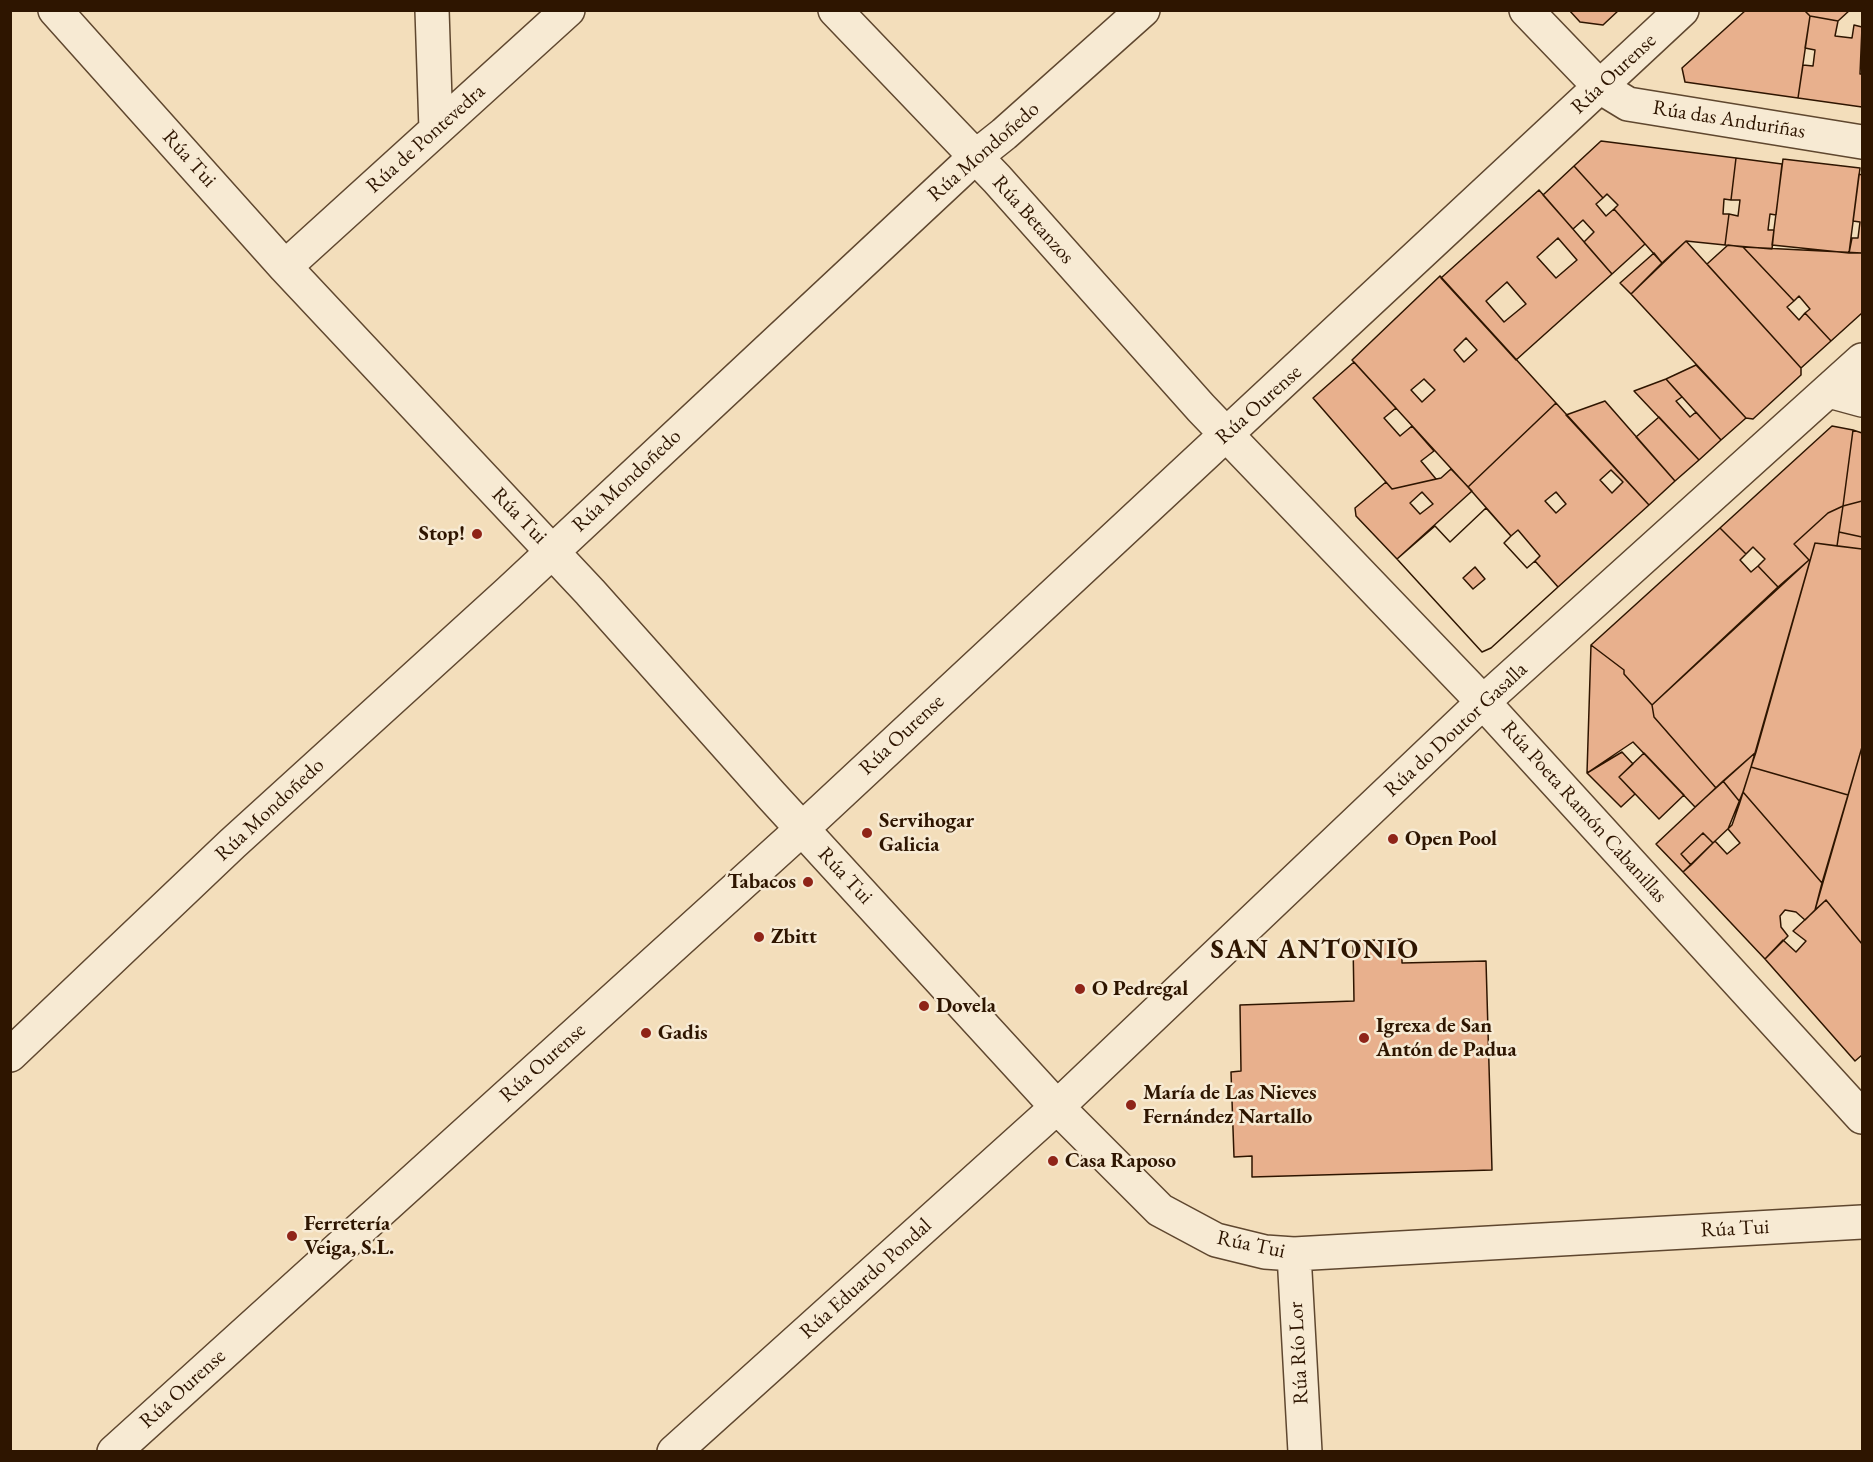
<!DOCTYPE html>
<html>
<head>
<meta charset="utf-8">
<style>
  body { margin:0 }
  #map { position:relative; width:1873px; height:1462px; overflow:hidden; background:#f3debb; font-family:"EB Garamond",serif }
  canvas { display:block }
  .frame { position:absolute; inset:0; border:12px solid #2e1500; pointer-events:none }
</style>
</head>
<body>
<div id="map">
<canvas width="1873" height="1462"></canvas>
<div class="frame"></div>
</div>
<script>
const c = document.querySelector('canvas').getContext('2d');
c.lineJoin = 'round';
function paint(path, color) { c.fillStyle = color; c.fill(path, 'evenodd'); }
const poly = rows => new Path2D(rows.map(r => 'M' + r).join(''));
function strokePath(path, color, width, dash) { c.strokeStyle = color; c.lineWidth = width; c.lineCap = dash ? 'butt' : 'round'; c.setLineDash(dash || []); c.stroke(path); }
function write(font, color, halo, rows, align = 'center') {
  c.font = font + ' "EB Garamond",serif'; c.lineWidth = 5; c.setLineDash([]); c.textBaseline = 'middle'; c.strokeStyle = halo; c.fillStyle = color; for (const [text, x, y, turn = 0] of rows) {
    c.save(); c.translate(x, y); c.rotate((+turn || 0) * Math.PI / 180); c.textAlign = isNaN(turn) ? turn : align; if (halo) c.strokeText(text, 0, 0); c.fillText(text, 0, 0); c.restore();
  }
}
const building = poly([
  [1569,10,1619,10,1603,25,1580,22,1569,10],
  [1746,10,1804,10,1810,16,1798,98,1685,82,1682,68,1746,10],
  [1804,10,1850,10,1838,21,1810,16,1804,10],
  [1810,16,1838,21,1835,36,1852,38,1854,25,1862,27,1860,74,1862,74,1862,107,1798,98,1803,65,1813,66,1815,50,1805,48,1810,16],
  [1601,141,1736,158,1731,200,1724,199,1723,214,1729,214,1725,245,1686,241,1662,263,1614,209,1618,205,1607,194,1603,198,1574,166,1601,141],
  [1736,158,1782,164,1776,215,1770,214,1768,230,1774,230,1772,249,1725,245,1729,214,1738,216,1740,200,1731,200,1736,158],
  [1783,159,1860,168,1849,253,1772,245,1783,159],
  [1574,166,1603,198,1596,204,1606,216,1614,209,1645,244,1612,274,1584,242,1594,232,1583,220,1573,229,1543,195,1574,166],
  [1859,174,1862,175,1862,253,1849,253,1852,238,1858,238,1860,222,1853,221,1859,174],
  [1539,190,1612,274,1516,360,1441,278,1539,190],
  [1558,238,1577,260,1556,278,1537,257,1558,238],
  [1507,282,1526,304,1504,322,1486,301,1507,282],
  [1686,241,1801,368,1801,375,1753,419,1746,418,1631,294,1686,241],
  [1728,245,1743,247,1794,301,1787,307,1799,320,1805,313,1831,341,1801,368,1707,264,1728,245],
  [1743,247,1862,253,1862,313,1831,341,1805,313,1810,309,1799,296,1794,301,1743,247],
  [1654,253,1662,263,1631,294,1620,283,1654,253],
  [1440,276,1556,403,1468,487,1352,360,1440,276],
  [1466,338,1477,350,1464,362,1454,350,1466,338],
  [1424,379,1435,390,1422,402,1411,390,1424,379],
  [1354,362,1396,408,1384,418,1400,436,1412,426,1434,451,1421,461,1436,479,1392,489,1313,398,1354,362],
  [1696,365,1746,418,1721,440,1666,379,1696,365],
  [1666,379,1682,397,1676,401,1690,417,1696,412,1721,440,1699,460,1634,391,1666,379],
  [1605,401,1675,481,1649,505,1566,415,1605,401],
  [1556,403,1649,505,1558,587,1535,561,1540,556,1518,530,1511,536,1468,487,1556,403],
  [1611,470,1623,482,1612,493,1600,480,1611,470],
  [1556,492,1566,504,1556,513,1545,501,1556,492],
  [1659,417,1699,460,1675,481,1636,437,1659,417],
  [1832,426,1853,430,1843,506,1828,513,1794,544,1809,560,1778,587,1758,566,1765,559,1753,547,1746,554,1720,528,1832,426],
  [1853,430,1862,433,1862,501,1843,506,1853,430],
  [1451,469,1472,491,1397,559,1356,516,1355,508,1386,482,1392,489,1441,478,1451,469],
  [1422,492,1433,504,1420,514,1410,503,1422,492],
  [1862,501,1862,537,1839,532,1843,506,1862,501],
  [1843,506,1837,546,1815,543,1756,752,1716,788,1654,717,1652,705,1809,560,1794,544,1828,513,1843,506],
  [1486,508,1511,536,1504,543,1527,568,1535,561,1558,587,1491,648,1482,652,1397,559,1435,526,1450,542,1486,508],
  [1475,567,1485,579,1473,589,1463,578,1475,567],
  [1486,508,1511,536,1504,543,1527,568,1535,561,1558,587,1491,648,1482,652,1397,559,1435,526,1450,542,1486,508],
  [1720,528,1746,554,1740,560,1751,572,1758,566,1778,587,1652,705,1624,674,1624,670,1591,645,1720,528],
  [1839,532,1862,537,1862,549,1837,546,1839,532],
  [1815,543,1862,549,1862,747,1848,795,1751,767,1815,543],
  [1591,645,1624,670,1624,674,1652,705,1654,717,1716,788,1695,807,1633,742,1587,773,1591,645],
  [1862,747,1862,944,1826,900,1815,910,1862,747],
  [1622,752,1633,764,1619,777,1635,794,1621,807,1587,773,1622,752],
  [1756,752,1751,767,1740,802,1723,781,1756,752],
  [1644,753,1684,795,1659,819,1619,777,1644,753],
  [1751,767,1848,795,1822,883,1743,792,1751,767],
  [1723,781,1740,802,1732,825,1713,843,1703,833,1681,854,1691,865,1683,872,1656,844,1723,781],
  [1743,792,1822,883,1815,910,1805,920,1796,912,1785,910,1780,916,1781,927,1788,936,1765,959,1683,872,1715,841,1727,854,1740,843,1728,829,1743,792],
  [1703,833,1713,843,1691,865,1681,854,1703,833],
  [1826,900,1862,944,1862,1055,1855,1061,1765,959,1783,940,1796,952,1806,941,1793,931,1826,900],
  [1402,939,1402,963,1486,961,1492,1170,1252,1177,1252,1156,1234,1157,1231,1072,1241,1071,1240,1005,1354,1001,1353,941,1402,939]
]);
paint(building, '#e8b08d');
strokePath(building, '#2e1500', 1.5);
const street = poly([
  [55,10,285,267,590,592,771,795,1057,1107,1160,1210,1216,1240,1265,1252,1294,1254,1862,1222],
  [432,10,436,130],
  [835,10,997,179,1201,408,1483,702,1862,1117],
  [1526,10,1600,87,1628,104,1862,142],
  [285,267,568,10],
  [1829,391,1862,400],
  [10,1055,232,844,508,593,975,157,1004,134,1143,10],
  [1294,1254,1305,1452],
  [114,1452,802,829,1682,10],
  [674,1452,1057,1107,1483,702,1862,360]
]);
strokePath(street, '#5f472f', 36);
strokePath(street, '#f7ead3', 33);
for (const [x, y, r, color] of [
  [477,534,6,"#8f2418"],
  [867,833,6,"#8f2418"],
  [1393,839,6,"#8f2418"],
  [808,882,6,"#8f2418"],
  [759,937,6,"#8f2418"],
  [1080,989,6,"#8f2418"],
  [924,1006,6,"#8f2418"],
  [646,1033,6,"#8f2418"],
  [1364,1038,6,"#8f2418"],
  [1131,1105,6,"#8f2418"],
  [1053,1161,6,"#8f2418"],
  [292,1236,6,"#8f2418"]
]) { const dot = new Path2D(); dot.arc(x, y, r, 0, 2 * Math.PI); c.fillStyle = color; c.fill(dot); strokePath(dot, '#f7ead3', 2); }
write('21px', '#2e1500', '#f7ead3', [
  ["Rúa Ourense",1614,74,-43],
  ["Rúa das Anduriñas",1729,120,9],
  ["Rúa de Pontevedra",426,139,-42],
  ["Rúa Mondoñedo",984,152,-41],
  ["Rúa Tui",189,159,48],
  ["Rúa Betanzos",1033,220,48],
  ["Rúa Ourense",1259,405,-42],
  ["Rúa Mondoñedo",627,481,-43],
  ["Rúa Tui",519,516,46],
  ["Rúa do Doutor Gasalla",1456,730,-43],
  ["Rúa Ourense",902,735,-43],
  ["Rúa Mondoñedo",270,810,-43],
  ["Rúa Poeta Ramón Cabanillas",1584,812,48],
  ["Rúa Tui",845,876,47],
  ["Rúa Ourense",543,1063,-42],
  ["Rúa Tui",1735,1229,-3],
  ["Rúa Tui",1251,1245,12],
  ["Rúa Eduardo Pondal",866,1279,-42],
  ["Rúa Río Lor",1299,1353,-93],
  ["Rúa Ourense",183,1389,-42]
]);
write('bold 21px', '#2e1500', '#f7ead3', [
  ["Stop!",465,534,"right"],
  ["Servihogar",879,821],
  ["Galicia",879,845],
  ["Open Pool",1405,839],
  ["Tabacos",796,882,"right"],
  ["Zbitt",771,937],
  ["O Pedregal",1092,989],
  ["Dovela",936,1006],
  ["Igrexa de San",1376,1026],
  ["Antón de Padua",1376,1050],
  ["Gadis",658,1033],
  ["María de Las Nieves",1143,1093],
  ["Fernández Nartallo",1143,1117],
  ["Casa Raposo",1065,1161],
  ["Ferretería",304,1224],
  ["Veiga, S.L.",304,1248]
], 'left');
c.letterSpacing = '1.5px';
write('bold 27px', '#2e1500', '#f7ead3', [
  ["SAN ANTONIO",1315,951]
]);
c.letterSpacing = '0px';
</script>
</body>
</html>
